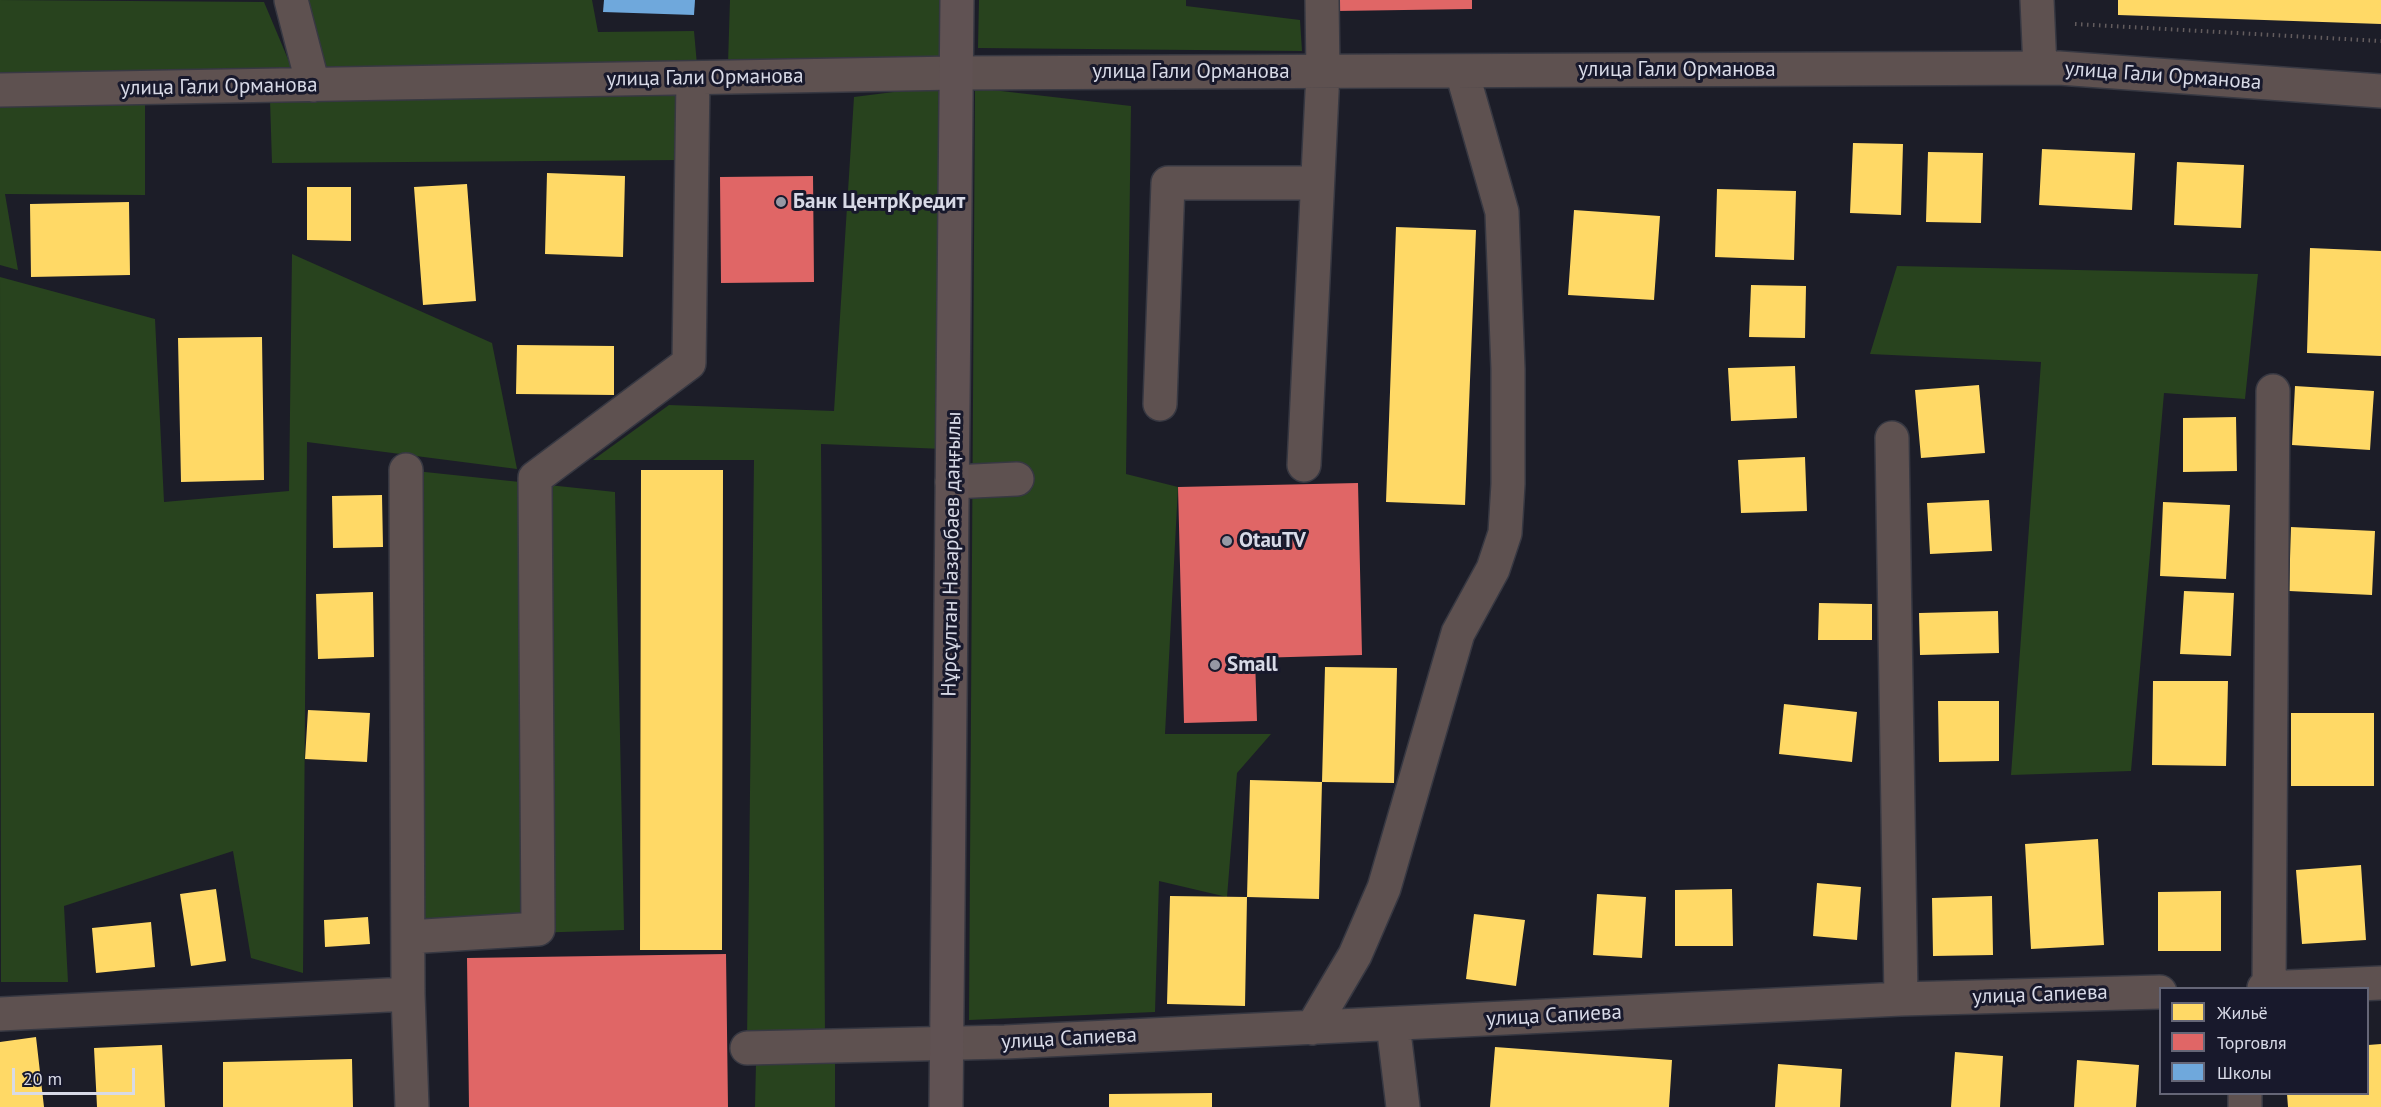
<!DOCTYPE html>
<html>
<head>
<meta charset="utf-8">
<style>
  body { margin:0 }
  #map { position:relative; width:2381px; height:1107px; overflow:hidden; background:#1c1d28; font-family:"PT Sans",sans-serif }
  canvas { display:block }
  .legend { position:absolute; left:2159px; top:987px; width:210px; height:108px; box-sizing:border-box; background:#18192c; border:2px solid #656677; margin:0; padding:8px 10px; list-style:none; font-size:18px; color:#d8dae7 }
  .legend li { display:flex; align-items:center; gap:12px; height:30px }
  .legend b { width:30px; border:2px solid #656677 }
  .scale { position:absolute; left:12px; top:1068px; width:123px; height:27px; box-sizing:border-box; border:3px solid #d8dae7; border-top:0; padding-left:8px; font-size:18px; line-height:21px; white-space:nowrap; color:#d8dae7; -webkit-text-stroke:4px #18192c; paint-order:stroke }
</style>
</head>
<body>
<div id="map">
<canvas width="2381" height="1107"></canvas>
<ul class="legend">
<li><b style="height:16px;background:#ffd966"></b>Жильё</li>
<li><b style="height:16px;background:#e06666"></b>Торговля</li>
<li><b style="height:16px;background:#6fa8dc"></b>Школы</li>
</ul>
<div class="scale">20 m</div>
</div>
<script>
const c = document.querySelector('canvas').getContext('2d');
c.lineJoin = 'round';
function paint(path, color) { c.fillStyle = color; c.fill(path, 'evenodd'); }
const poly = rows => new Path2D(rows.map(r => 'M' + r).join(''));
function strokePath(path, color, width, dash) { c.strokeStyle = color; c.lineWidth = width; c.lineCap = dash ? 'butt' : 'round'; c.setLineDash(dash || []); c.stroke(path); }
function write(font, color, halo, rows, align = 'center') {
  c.font = font + ' "PT Sans",sans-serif'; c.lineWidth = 6; c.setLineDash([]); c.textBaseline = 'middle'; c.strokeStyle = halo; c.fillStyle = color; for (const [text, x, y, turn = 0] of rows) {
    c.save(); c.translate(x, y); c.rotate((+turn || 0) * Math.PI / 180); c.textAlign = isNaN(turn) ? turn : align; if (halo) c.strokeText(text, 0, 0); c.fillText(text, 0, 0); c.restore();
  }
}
paint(poly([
  [0,0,264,2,293,71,0,78],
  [307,0,592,0,598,32,694,31,697,65,325,69],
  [730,0,941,0,940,60,728,64],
  [979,0,1186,0,1186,6,1300,20,1302,51,978,48],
  [941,86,944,449,821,444,825,1036,747,1040,754,460,593,460,669,405,834,411,854,97],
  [975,88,1131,106,1126,474,1178,487,1165,734,1271,734,1237,773,1227,897,1159,881,1155,1012,969,1020],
  [677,93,682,160,272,163,270,100],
  [0,99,145,101,145,195,5,194,18,270,0,265],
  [292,254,492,343,517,469,307,442,303,973,251,958,233,851,64,906,68,982,1,982,0,277,155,319,164,502,289,491],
  [1897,266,2258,274,2245,399,2164,393,2131,771,2011,775,2041,362,1870,354],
  [406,470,615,492,624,930,408,937],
  [835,1062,835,1107,755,1107,756,1063]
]), '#28431e');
paint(poly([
  [2118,0,2381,0,2381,24,2118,15],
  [1853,143,1903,144,1901,215,1850,213],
  [2042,149,2135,153,2132,210,2039,205],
  [1928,152,1983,153,1981,223,1926,222],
  [2177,162,2244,165,2241,228,2174,225],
  [547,173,625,176,623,257,545,254],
  [467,184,476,301,423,305,414,187],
  [307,187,351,187,351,241,307,240],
  [1717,189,1796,191,1794,260,1715,257],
  [129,202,130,275,31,277,30,204],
  [1574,210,1660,216,1654,300,1568,295],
  [1396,227,1476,230,1465,505,1386,502],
  [2310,248,2381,251,2381,356,2307,353],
  [1751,285,1806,286,1805,338,1749,337],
  [262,337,264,480,181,482,178,338],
  [517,345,614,346,614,395,516,394],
  [1795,366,1797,418,1731,421,1728,368],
  [1979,385,1985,453,1921,458,1915,390],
  [2295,386,2374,391,2370,450,2292,445],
  [2236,417,2237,471,2183,472,2183,418],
  [1805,457,1807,511,1741,513,1738,460],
  [641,470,723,470,722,950,640,950],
  [382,495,383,547,333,548,332,496],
  [1989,500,1992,551,1930,554,1927,503],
  [2163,502,2230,505,2226,579,2160,576],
  [2291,527,2375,531,2372,595,2289,591],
  [2184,591,2234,593,2231,656,2180,654],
  [373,592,374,657,318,659,316,594],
  [1819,603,1872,604,1872,640,1818,640],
  [1998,611,1999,653,1920,655,1919,613],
  [1325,667,1397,668,1394,783,1322,782],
  [2153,681,2228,681,2226,766,2152,765],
  [1938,701,1999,701,1999,761,1939,762],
  [1784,704,1857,712,1852,762,1779,754],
  [308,710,370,713,367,762,305,759],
  [2291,713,2374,713,2374,786,2291,786],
  [1250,780,1322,782,1319,899,1247,897],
  [2098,839,2104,945,2031,949,2025,844],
  [2361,865,2366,940,2302,944,2296,870],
  [1817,883,1861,887,1857,940,1813,936],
  [216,889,226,961,191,966,180,894],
  [1732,889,1733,946,1675,946,1675,890],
  [2221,891,2221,951,2158,951,2158,892],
  [1597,894,1646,897,1642,958,1593,955],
  [1170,896,1247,897,1245,1006,1167,1004],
  [1992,896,1993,955,1933,956,1932,898],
  [1474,914,1525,920,1516,986,1466,979],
  [368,917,370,944,325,947,324,920],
  [151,922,155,967,96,973,92,928],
  [36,1037,44,1107,0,1107,0,1042],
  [2381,1044,2381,1107,2288,1107,2287,1094,2368,1094,2368,1045],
  [162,1045,165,1107,97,1107,94,1048],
  [1495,1047,1672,1060,1669,1107,1490,1107],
  [1955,1052,2003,1056,2000,1107,1951,1107],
  [352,1059,353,1107,223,1107,223,1062],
  [2077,1060,2139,1065,2136,1107,2074,1107],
  [1778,1064,1842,1069,1840,1107,1775,1107],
  [1212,1093,1212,1107,1109,1107,1109,1094]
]), '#ffd966');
paint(poly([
  [1336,0,1472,0,1472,9,1336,11],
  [813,176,814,282,721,283,720,177],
  [1358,483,1362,655,1255,658,1257,721,1184,723,1178,487],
  [726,954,728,1107,469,1107,467,958]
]), '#e06666');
paint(poly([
  [604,0,695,0,694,15,603,12]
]), '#6fa8dc');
const minor = poly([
  [291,0,313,85],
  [2037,0,2040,68],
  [0,90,956,73,2059,68,2381,91],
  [1160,404,1168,183,1317,183],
  [1892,438,1901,999],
  [1304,465,1323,72,1322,0],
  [406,470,408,994,412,1107],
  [952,482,1017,479],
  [408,937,538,929,535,478,689,363,693,78],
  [2264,988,2381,983],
  [2269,988,2273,391],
  [0,1014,408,994],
  [1393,1024,1403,1107],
  [1312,1028,1355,955,1384,888,1458,633,1493,569,1505,533,1508,484,1508,369,1502,212,1462,72],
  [747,1048,1005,1042,1901,999,2160,992],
  [2245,1107,2245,1094]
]);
const major = poly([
  [946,1107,957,0]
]);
strokePath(minor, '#373842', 36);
strokePath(major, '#373842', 36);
strokePath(poly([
  [2075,24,2381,41]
]), '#635c5e', 4, [1.5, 4.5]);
strokePath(minor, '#5e5150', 33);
strokePath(major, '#605253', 33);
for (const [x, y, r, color] of [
  [781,202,6,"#9698a4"],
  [1227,541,6,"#9698a4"],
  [1215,665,6,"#9698a4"]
]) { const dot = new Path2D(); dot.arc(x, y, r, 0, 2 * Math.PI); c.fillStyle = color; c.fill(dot); strokePath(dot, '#18192c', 2); }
write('21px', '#d8dae7', '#18192c', [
  ["улица Гали Орманова",1677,70],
  ["улица Гали Орманова",1191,72],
  ["улица Гали Орманова",2163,76,4],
  ["улица Гали Орманова",705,78,-1],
  ["улица Гали Орманова",219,87,-1],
  ["Нұрсұлтан Назарбаев даңғылы",952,554,-89],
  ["улица Сапиева",2040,995,-2],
  ["улица Сапиева",1554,1016,-3],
  ["улица Сапиева",1069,1039,-3]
]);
write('bold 21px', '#d8dae7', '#18192c', [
  ["Банк ЦентрКредит",793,202],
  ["OtauTV",1239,541],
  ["Small",1227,665]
], 'left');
</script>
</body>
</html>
